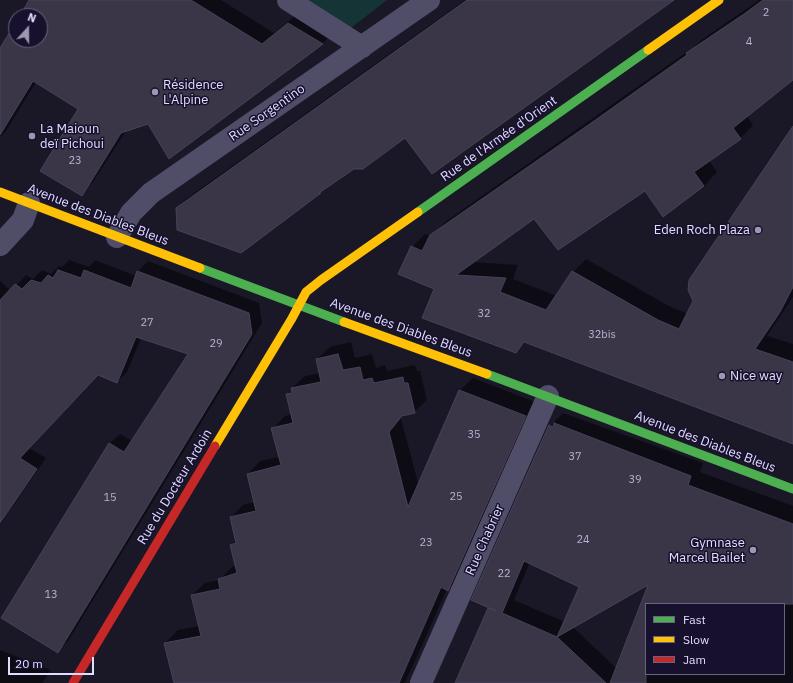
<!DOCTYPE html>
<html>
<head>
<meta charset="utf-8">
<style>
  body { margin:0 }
  #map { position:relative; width:793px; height:683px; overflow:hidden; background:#1a1727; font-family:"IBM Plex Sans",sans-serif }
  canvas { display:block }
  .legend { position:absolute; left:645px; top:603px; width:140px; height:72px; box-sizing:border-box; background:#17112d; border:1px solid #686381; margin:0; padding:5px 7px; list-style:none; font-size:12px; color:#e2ddff }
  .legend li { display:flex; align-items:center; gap:8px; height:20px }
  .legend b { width:20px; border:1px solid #686381 }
  .north { position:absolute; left:8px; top:8px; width:40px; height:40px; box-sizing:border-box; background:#17112d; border:1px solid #686381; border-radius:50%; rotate:21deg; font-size:11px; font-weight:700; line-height:16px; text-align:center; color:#e2ddff }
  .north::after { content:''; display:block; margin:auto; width:14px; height:18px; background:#9c98b3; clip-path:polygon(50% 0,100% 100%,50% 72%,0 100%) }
  .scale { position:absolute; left:8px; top:657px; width:86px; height:18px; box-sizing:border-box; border:2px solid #e2ddff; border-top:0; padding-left:5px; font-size:12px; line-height:14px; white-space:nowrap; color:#e2ddff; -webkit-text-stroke:3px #17112d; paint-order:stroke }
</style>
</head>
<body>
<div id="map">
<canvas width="793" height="683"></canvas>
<ul class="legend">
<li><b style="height:5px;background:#4caf50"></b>Fast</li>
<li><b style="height:5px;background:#ffc107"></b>Slow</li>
<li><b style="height:5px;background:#c62828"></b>Jam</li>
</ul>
<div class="north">N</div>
<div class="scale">20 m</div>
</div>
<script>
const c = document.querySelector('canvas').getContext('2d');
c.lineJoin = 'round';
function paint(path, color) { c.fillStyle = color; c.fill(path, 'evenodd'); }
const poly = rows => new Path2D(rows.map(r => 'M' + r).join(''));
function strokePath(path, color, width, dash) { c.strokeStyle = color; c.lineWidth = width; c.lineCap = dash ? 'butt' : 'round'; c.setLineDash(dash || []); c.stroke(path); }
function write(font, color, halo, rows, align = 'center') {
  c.font = font + ' "IBM Plex Sans",sans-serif'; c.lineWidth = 3; c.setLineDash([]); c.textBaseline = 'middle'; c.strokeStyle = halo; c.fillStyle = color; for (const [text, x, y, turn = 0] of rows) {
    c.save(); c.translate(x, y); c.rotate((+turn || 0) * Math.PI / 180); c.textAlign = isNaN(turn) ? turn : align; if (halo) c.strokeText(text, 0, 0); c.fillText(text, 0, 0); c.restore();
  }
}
paint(poly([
  [307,0,387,0,351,28]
]), '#153435');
paint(poly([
  [31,0,221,0,274,33,300,12,334,32,323,43,169,157,149,123,126,131,93,182,81,194,79,108,36,82,6,131,0,137,0,49,16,24,16,40,40,40,40,16,21,16],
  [465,0,673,0,405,137,353,168,325,187,320,193,241,252,177,208,186,199],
  [759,0,793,0,793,79,747,116,753,125,740,139,709,160,717,172,704,186,645,190,535,218,472,262,518,265,513,279,557,296,573,272,586,259,671,307,688,314,793,127,793,297,767,336,793,344,793,443,527,341,516,352,435,289,412,247,425,234,431,236,445,222,694,47,701,40,755,3],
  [69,260,89,267,95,260,136,276,138,271,148,261,259,303,262,323,68,641,58,651,109,444,120,434,132,441,190,354,141,338,127,372,117,382,98,374,29,448,46,458,0,525,0,281,11,291,26,275,33,279,42,270,51,274,59,266,62,267],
  [351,342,355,358,372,354,376,368,385,365,387,371,415,365,417,371,420,371,427,400,414,412,405,414,401,419,419,486,460,390,473,378,538,403,461,577,448,589,447,589,405,683,175,683,165,643,178,630,200,626,192,595,205,583,219,580,232,567,236,565,231,545,236,540,231,517,243,505,255,502,248,474,260,461,280,457,272,429,285,416,292,414,288,394,292,390,292,388,305,376,320,373,317,359,330,347],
  [563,413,703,463,700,472,793,506,793,683,456,683,490,607,550,426],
  [530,562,580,587,565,622,514,600],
  [650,583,617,669,573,627],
  [646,604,784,604,784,674,646,674],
  [0,650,51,670,42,683,0,683]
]), '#0007');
const building = poly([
  [29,0,191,0,262,44,288,23,323,44,169,159,148,124,121,133,82,196,40,171,78,109,33,81,0,135,0,48,16,22,16,40,40,40,40,16,20,16,29,0],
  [467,0,674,0,432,174,405,138,363,169,354,169,319,193,321,193,241,253,177,230,176,208,467,0],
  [763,0,793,0,793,80,733,128,741,139,694,172,704,186,663,217,645,191,558,250,534,219,456,275,506,278,500,292,546,310,572,271,658,320,679,329,693,301,688,290,689,280,793,126,793,287,780,312,755,349,793,362,793,444,524,342,516,353,422,318,434,289,398,274,411,246,422,251,430,235,594,121,687,55,686,53,744,14,763,0],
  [58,270,81,278,84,270,131,288,137,271,249,313,252,334,58,653,1,618,109,443,124,452,188,354,136,337,117,383,98,375,20,458,37,469,0,523,0,300,15,284,22,289,31,280,41,283,48,275,53,278,58,270],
  [338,354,343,370,360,367,363,380,372,378,374,383,403,377,404,383,408,383,415,413,402,416,389,432,408,507,459,390,526,416,448,591,441,587,399,683,174,683,164,643,201,636,191,595,220,589,218,579,237,573,230,545,236,543,230,517,256,511,247,474,281,465,271,428,293,423,286,394,292,393,291,388,321,382,316,359,338,354],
  [554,423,691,476,688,485,793,524,793,604,646,604,646,683,610,683,648,585,557,637,606,683,455,683,488,608,496,611,471,600,549,425,553,427,554,423],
  [524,561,579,587,557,637,502,613,524,561]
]);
paint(building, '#3a3648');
strokePath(building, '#47425a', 1);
strokePath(poly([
  [288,0,362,47],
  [117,237,131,213,151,193,429,0],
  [0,245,23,220,29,203],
  [421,683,548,396]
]), '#4f4d68', 22);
strokePath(poly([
  [418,212,648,50],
  [200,268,344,322],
  [487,374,793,489]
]), '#4caf50', 9);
strokePath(poly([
  [648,50,719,0],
  [0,192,200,268],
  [344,322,487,374],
  [215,446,291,320,306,292,321,280,418,212]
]), '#ffc107', 9);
strokePath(poly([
  [73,683,215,446]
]), '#c62828', 9);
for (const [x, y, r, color] of [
  [155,92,4,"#9c98b3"],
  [32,136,4,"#9c98b3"],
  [758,230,4,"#9c98b3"],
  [722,376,4,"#9c98b3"],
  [753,550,4,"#9c98b3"]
]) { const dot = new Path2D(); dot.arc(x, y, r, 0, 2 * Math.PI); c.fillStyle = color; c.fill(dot); strokePath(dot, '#17112d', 1.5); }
write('11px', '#b8b3d1', null, [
  ["2",766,13],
  ["4",749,42],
  ["23",75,161],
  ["32",484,314],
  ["27",147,323],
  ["32bis",602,335],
  ["29",216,344],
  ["35",474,435],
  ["37",575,457],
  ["39",635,480],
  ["25",456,497],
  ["15",110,498],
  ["24",583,540],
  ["23",426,543],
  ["22",504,574],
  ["13",51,595]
]);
write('13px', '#e2ddff', '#17112d', [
  ["Résidence",163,85],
  ["L'Alpine",163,100],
  ["La Maioun",40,129],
  ["deï Pichoui",40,144],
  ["Eden Roch Plaza",750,230,"right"],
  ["Nice way",730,376],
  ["Gymnase",745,543,"right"],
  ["Marcel Bailet",745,558,"right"]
], 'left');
write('13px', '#e2ddff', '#17112d', [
  ["Rue Sorgentino",267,113,-35],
  ["Rue de l'Armée d'Orient",499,139,-35],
  ["Avenue des Diables Bleus",98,215,21],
  ["Avenue des Diables Bleus",401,328,20],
  ["Avenue des Diables Bleus",705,442,21],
  ["Rue du Docteur Ardoin",175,487,-59],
  ["Rue Chabrier",485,540,-66]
]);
</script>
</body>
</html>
